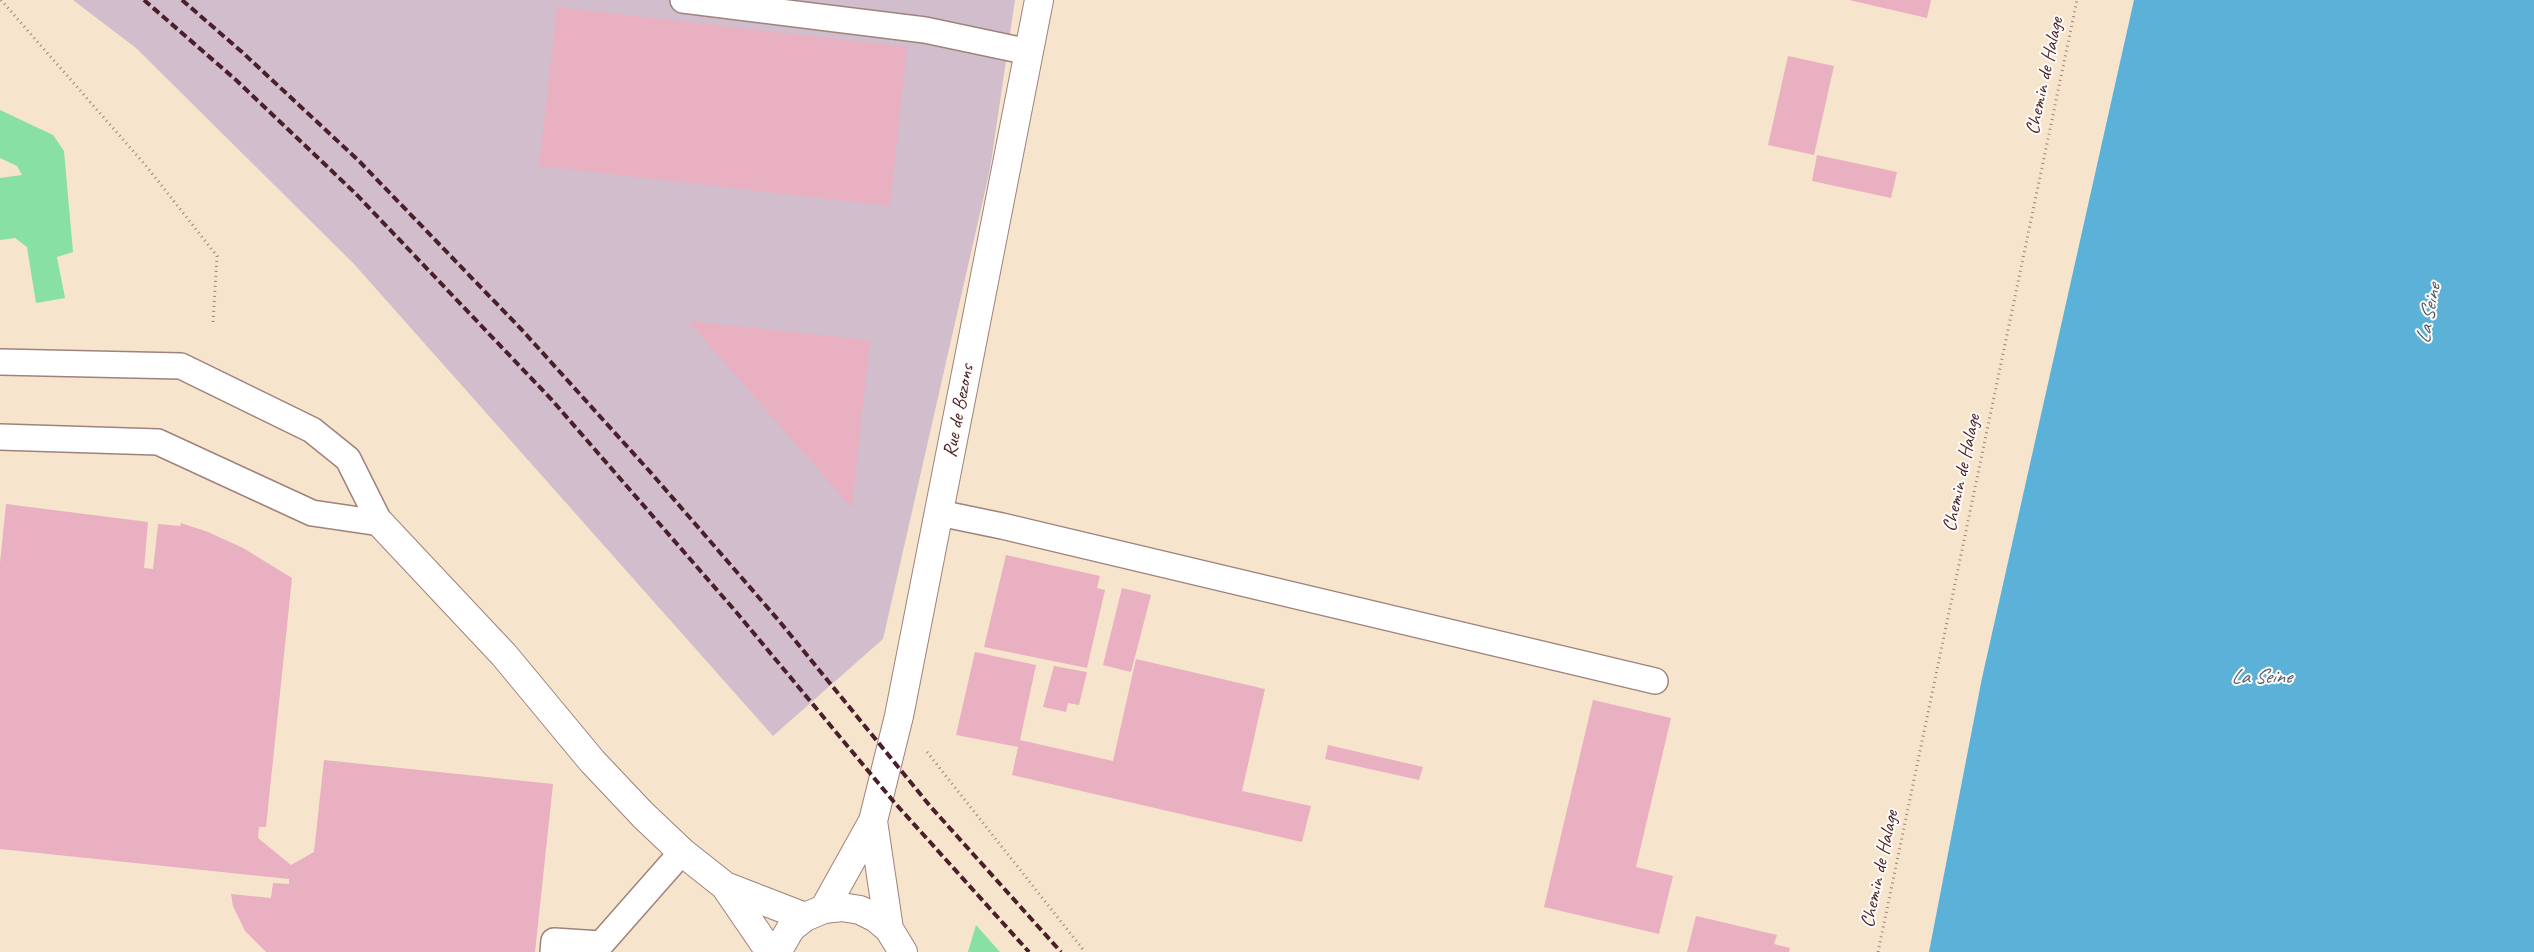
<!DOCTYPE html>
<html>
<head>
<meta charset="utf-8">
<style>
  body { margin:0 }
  canvas { display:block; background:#f6e4cc }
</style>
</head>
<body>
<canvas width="2534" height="952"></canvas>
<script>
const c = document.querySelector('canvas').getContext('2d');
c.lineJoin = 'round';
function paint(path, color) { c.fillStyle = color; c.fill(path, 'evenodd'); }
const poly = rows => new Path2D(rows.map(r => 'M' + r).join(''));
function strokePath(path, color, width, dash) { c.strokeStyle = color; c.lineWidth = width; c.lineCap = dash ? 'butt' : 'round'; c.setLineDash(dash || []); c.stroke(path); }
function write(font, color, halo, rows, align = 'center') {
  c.font = font + ' Caveat,sans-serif'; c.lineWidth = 4; c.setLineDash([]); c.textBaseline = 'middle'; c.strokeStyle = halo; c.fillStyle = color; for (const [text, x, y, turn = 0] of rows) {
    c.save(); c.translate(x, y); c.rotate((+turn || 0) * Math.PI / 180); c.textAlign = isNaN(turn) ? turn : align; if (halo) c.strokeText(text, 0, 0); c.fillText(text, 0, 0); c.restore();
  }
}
paint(poly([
  [73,0,1015,0,990,169,883,639,773,736,354,264,136,48]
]), '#d1bdcb');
paint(poly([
  [0,110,53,135,64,151,73,252,57,257,65,298,36,303,27,247,15,238,0,240,0,178,22,175,17,166,0,158],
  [976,925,1000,952,968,952]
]), '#88e0a4');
paint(poly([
  [2134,0,2534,0,2534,952,1929,952,1982,678]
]), '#5bb1d7');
paint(poly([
  [1849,0,1931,0,1927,18],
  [557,7,907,47,890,206,539,166],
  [1788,56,1834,66,1814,155,1768,145],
  [1817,155,1897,172,1891,198,1812,181],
  [688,321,870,340,852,508],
  [6,504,148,522,144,568,153,569,158,524,180,526,181,523,208,532,243,548,292,578,266,827,259,827,258,838,291,865,314,852,324,760,553,784,535,952,266,952,245,931,233,906,231,894,271,898,273,883,289,884,289,879,0,849,0,563],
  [1006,555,1100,576,1097,588,1105,590,1087,668,984,647],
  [1122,588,1151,595,1131,672,1103,665],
  [975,652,1036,665,1020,740,1113,761,1136,659,1265,689,1242,791,1311,806,1302,842,1012,775,1018,747,956,735],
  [1054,666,1087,672,1079,705,1068,703,1066,712,1043,707],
  [1593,700,1671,718,1636,867,1673,876,1659,934,1544,907],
  [1328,745,1423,767,1419,780,1325,759],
  [1696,916,1777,935,1774,944,1790,948,1789,952,1687,952]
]), '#e8b0c0');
const lane = poly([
  [683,0,925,30,1029,52],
  [0,362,181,366,312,430,348,459,380,523,312,513,158,442,0,437],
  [939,513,1002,526,1655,681],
  [553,952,554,941,601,944,682,852]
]);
const street = poly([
  [380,523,504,655,592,761,643,815,682,852,725,886,770,952],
  [873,821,889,929],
  [725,886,805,917],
  [824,909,873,821,899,716,1039,0],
  [777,952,791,928,805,917,824,909,842,907,860,910,876,918,889,929,903,952]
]);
strokePath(lane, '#a0827c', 28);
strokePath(street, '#a0827c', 30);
strokePath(poly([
  [1,0,147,167,217,256,213,322],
  [927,752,1085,952],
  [1878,952,2077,0]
]), '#a0827c', 3, [1, 4]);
strokePath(lane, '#fff', 25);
strokePath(street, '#fff', 28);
strokePath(poly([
  [144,0,236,80,355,193,551,399,737,613,894,802,1029,952],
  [182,0,242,52,359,161,522,330,652,474,780,622,930,806,1061,952]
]), '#4a1f2b', 4, [8, 4]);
write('20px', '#4a1f2b', '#fdfcf7', [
  ["Chemin de Halage",2045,76,-78],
  ["Rue de Bezons",959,411,-79],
  ["Chemin de Halage",1962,473,-78],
  ["Chemin de Halage",1880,869,-78]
]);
write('italic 21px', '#515970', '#fdfcf7', [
  ["La Seine",2429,314,-79],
  ["La Seine",2261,677]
]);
</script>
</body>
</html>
